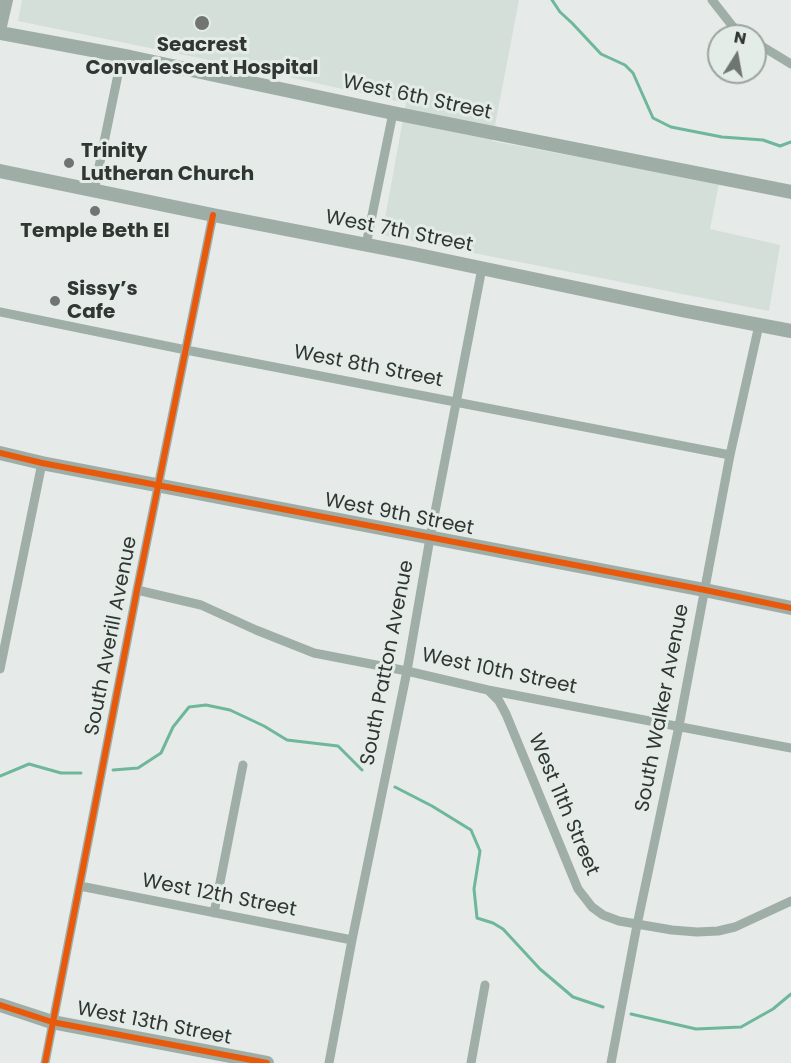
<!DOCTYPE html>
<html>
<head>
<meta charset="utf-8">
<style>
  body { margin:0 }
  #map { position:relative; width:791px; height:1063px; overflow:hidden; background:#e6eae8; font-family:Poppins,sans-serif }
  canvas { display:block }
  .north { position:absolute; left:707px; top:24px; width:60px; height:60px; box-sizing:border-box; background:#e4ece8; border:2px solid #9ca3a0; border-radius:50%; rotate:11deg; font-size:16px; font-weight:700; line-height:24px; text-align:center; color:#313533 }
  .north::after { content:''; display:block; margin:auto; width:21px; height:27px; background:#707472; clip-path:polygon(50% 0,100% 100%,50% 72%,0 100%) }
</style>
</head>
<body>
<div id="map">
<canvas width="791" height="1063"></canvas>
<div class="north">N</div>
</div>
<script>
const c = document.querySelector('canvas').getContext('2d');
c.lineJoin = 'round';
function paint(path, color) { c.fillStyle = color; c.fill(path, 'evenodd'); }
const poly = rows => new Path2D(rows.map(r => 'M' + r).join(''));
function strokePath(path, color, width, dash) { c.strokeStyle = color; c.lineWidth = width; c.lineCap = dash ? 'butt' : 'round'; c.setLineDash(dash || []); c.stroke(path); }
function write(font, color, halo, rows, align = 'center') {
  c.font = font + ' Poppins,sans-serif'; c.lineWidth = 6; c.setLineDash([]); c.textBaseline = 'middle'; c.strokeStyle = halo; c.fillStyle = color; for (const [text, x, y, turn = 0] of rows) {
    c.save(); c.translate(x, y); c.rotate((+turn || 0) * Math.PI / 180); c.textAlign = isNaN(turn) ? turn : align; if (halo) c.strokeText(text, 0, 0); c.fillText(text, 0, 0); c.restore();
  }
}
paint(poly([
  [22,0,519,0,492,141,719,183,710,229,780,245,769,311,382,235,406,103,253,69,18,21]
]), '#d4dfd9');
strokePath(poly([
  [552,0,560,12,572,23,601,54,625,65,633,73,653,118,671,127,722,137,763,140,780,146,791,142],
  [113,770,138,768,161,753,173,727,189,707,206,705,230,710,264,726,287,740,338,746,362,770],
  [0,776,29,764,61,773,81,773],
  [395,787,432,806,471,830,480,851,474,889,477,918,493,923,503,929,540,969,573,997,603,1007],
  [631,1014,696,1029,741,1027,773,1009,791,994]
]), '#6eb79a', 3);
strokePath(poly([
  [712,0,734,28,746,36],
  [755,42,791,64],
  [94,191,122,55],
  [366,245,393,113],
  [0,312,186,350,730,455],
  [137,590,201,605,256,630,314,653,407,671,488,690,791,748],
  [0,669,42,463],
  [489,691,499,701,506,714,578,889,592,907,603,915,619,921,672,930,697,932,718,931,735,927,791,901],
  [80,886,352,940],
  [214,913,243,765],
  [45,1063,137,590,213,215],
  [329,1063,352,940,407,671,430,538,482,268],
  [471,1063,485,985],
  [611,1063,637,925,679,726,730,455,759,325]
]), '#9faea7', 9);
strokePath(poly([
  [0,26,6,0],
  [0,33,130,57,393,113,791,192],
  [0,171,213,215,414,254,681,310,791,331],
  [0,453,42,463,705,590,791,608],
  [0,1005,52,1022,267,1063]
]), '#9eaea7', 14);
strokePath(poly([
  [0,453,42,463,705,590,791,608],
  [0,1005,52,1022,267,1063],
  [45,1063,137,590,213,215]
]), '#e8590c', 6);
for (const [x, y, r, color] of [
  [202,23,8,"#707472"],
  [69,163,6,"#707472"],
  [95,211,6,"#707472"],
  [55,301,6,"#707472"]
]) { const dot = new Path2D(); dot.arc(x, y, r, 0, 2 * Math.PI); c.fillStyle = color; c.fill(dot); strokePath(dot, '#e4ece8', 2); }
write('bold 20px', '#313533', '#e4ece8', [
  ["Seacrest",202,46],
  ["Convalescent Hospital",202,69],
  ["Trinity",81,152,"left"],
  ["Lutheran Church",81,175,"left"],
  ["Temple Beth El",95,232],
  ["Sissy’s",67,290,"left"],
  ["Cafe",67,313,"left"]
]);
write('20px', '#313533', '#e4ece8', [
  ["West 6th Street",417,98,12],
  ["West 7th Street",399,232,11],
  ["West 8th Street",368,367,11],
  ["West 9th Street",399,515,11],
  ["South Averill Avenue",112,636,-79],
  ["South Patton Avenue",388,663,-79],
  ["West 10th Street",499,672,12],
  ["South Walker Avenue",663,708,-79],
  ["West 11th Street",563,805,67],
  ["West 12th Street",219,896,11],
  ["West 13th Street",154,1024,11]
]);
</script>
</body>
</html>
